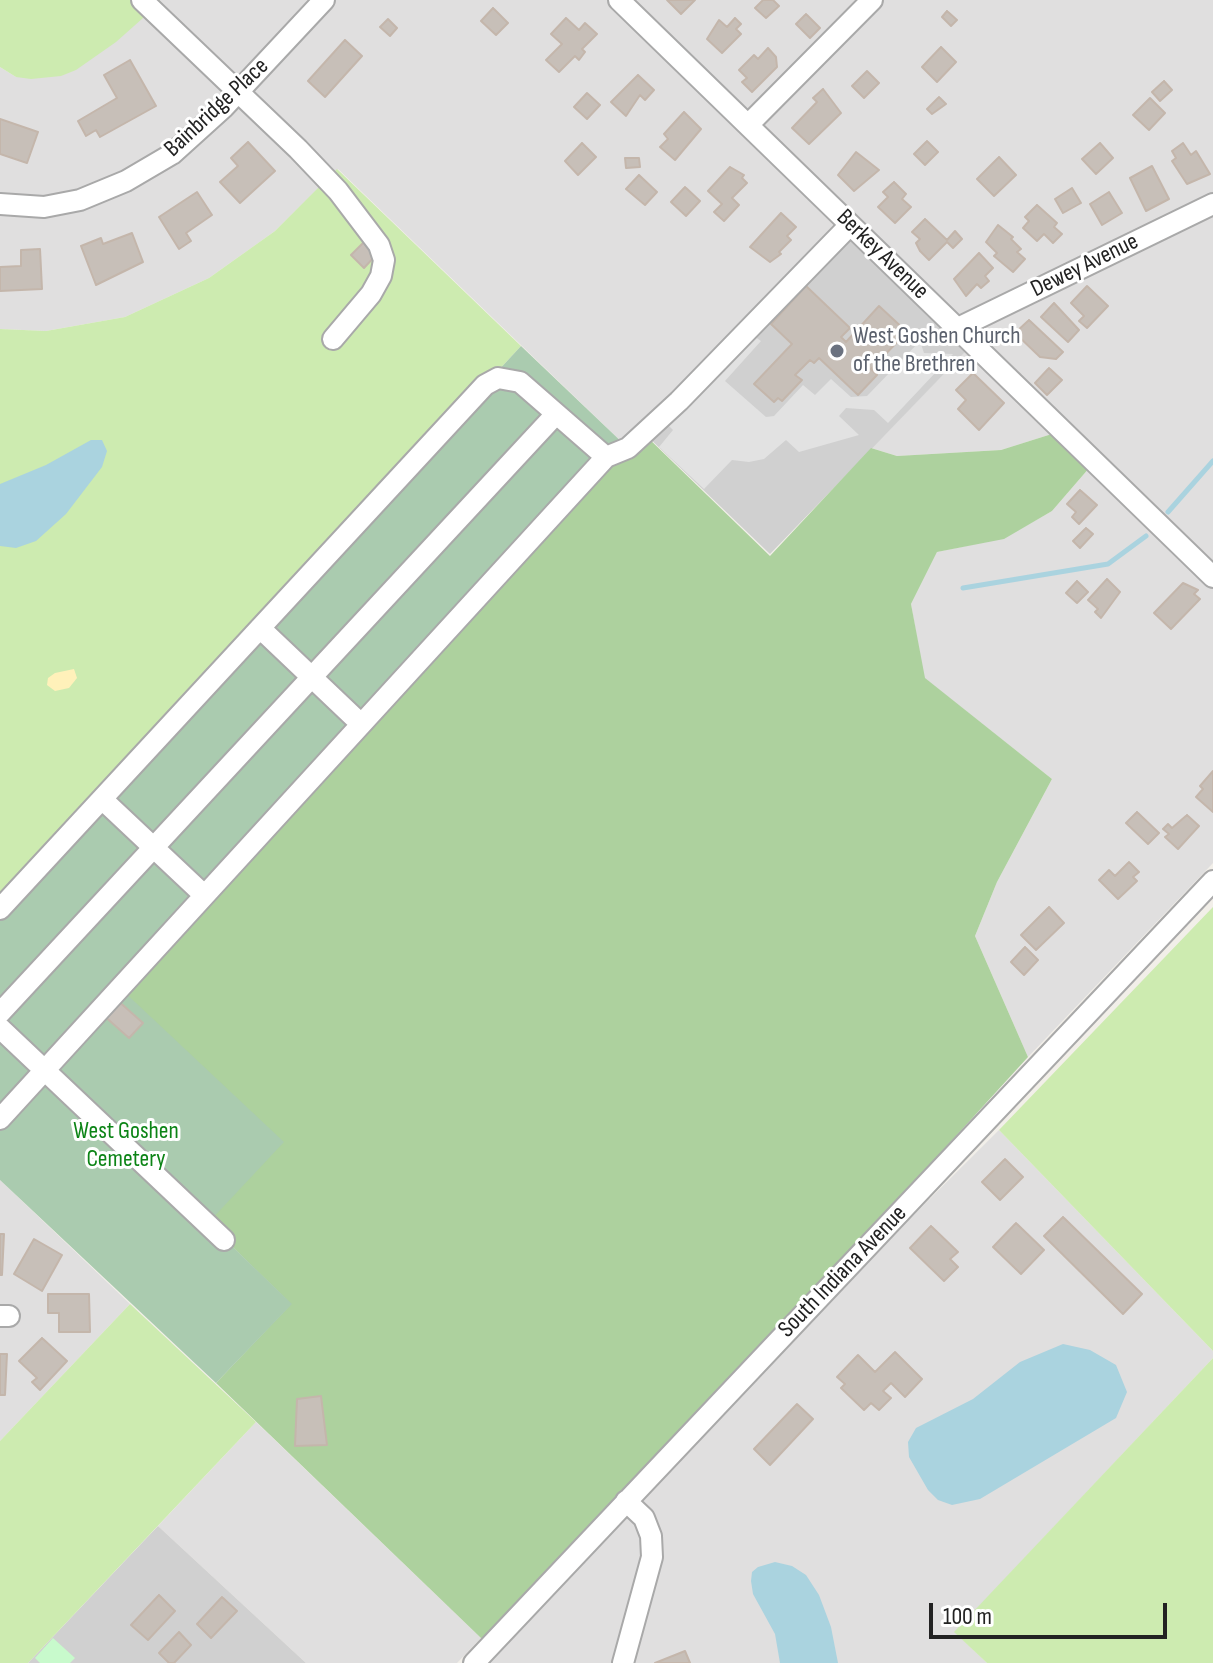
<!DOCTYPE html>
<html>
<head>
<meta charset="utf-8">
<style>
  body { margin:0 }
  #map { position:relative; width:1213px; height:1663px; overflow:hidden; background:#f2efe9; font-family:"Sofia Sans Condensed",sans-serif }
  canvas { display:block }
  .scale { position:absolute; left:929px; top:1603px; width:238px; height:36px; box-sizing:border-box; border:4px solid #222; border-top:0; padding-left:10px; font-size:24px; line-height:28px; white-space:nowrap; color:#222; -webkit-text-stroke:6px #fff; paint-order:stroke }
</style>
</head>
<body>
<div id="map">
<canvas width="1213" height="1663"></canvas>
<div class="scale">100 m</div>
</div>
<script>
const c = document.querySelector('canvas').getContext('2d');
c.lineJoin = 'round';
function paint(path, color) { c.fillStyle = color; c.fill(path, 'evenodd'); }
const poly = rows => new Path2D(rows.map(r => 'M' + r).join(''));
function strokePath(path, color, width, dash) { c.strokeStyle = color; c.lineWidth = width; c.lineCap = dash ? 'butt' : 'round'; c.setLineDash(dash || []); c.stroke(path); }
function write(font, color, halo, rows, align = 'center') {
  c.font = font + ' "Sofia Sans Condensed",sans-serif'; c.lineWidth = 6; c.setLineDash([]); c.textBaseline = 'middle'; c.strokeStyle = halo; c.fillStyle = color; for (const [text, x, y, turn = 0] of rows) {
    c.save(); c.translate(x, y); c.rotate((+turn || 0) * Math.PI / 180); c.textAlign = isNaN(turn) ? turn : align; if (halo) c.strokeText(text, 0, 0); c.fillText(text, 0, 0); c.restore();
  }
}
paint(poly([
  [159,0,1213,0,1213,564,850,225,628,448,338,169,275,231,209,278,125,317,46,331,0,329,0,67,16,77],
  [968,349,1055,433,1001,450,897,456,871,448],
  [1090,467,1213,589,1213,863,1028,1057,975,936,997,882,1052,779,924,678,911,604,937,552,1004,538,1052,511],
  [999,1130,1213,1351,1213,1358,955,1632,987,1663,475,1663,626,1501],
  [0,1180,130,1304,0,1441],
  [256,1422,481,1638,457,1663,306,1663,158,1526]
]), '#e0dfdf');
paint(poly([
  [850,227,968,349,770,554,645,434],
  [158,1526,306,1663,28,1663]
]), '#d0d0d0');
paint(poly([
  [0,0,159,0,161,2,116,42,76,70,61,76,31,79,16,77,0,67],
  [337,169,521,346,0,909,0,329,46,331,125,317,209,278,275,231],
  [1213,907,1213,1351,999,1130],
  [130,1304,256,1422,28,1663,0,1663,0,1441],
  [1213,1358,1213,1663,987,1663,954,1632]
]), '#cdebb0');
paint(poly([
  [1055,433,1090,467,1052,511,1004,539,937,552,911,604,925,678,1052,779,997,882,975,936,1028,1057,501,1635,481,1638,216,1383,291,1304,208,1223,119,987,606,457,644,434,770,556,871,448,897,456,1001,450]
]), '#add19e');
paint(poly([
  [74,669,77,678,69,688,55,691,47,685,48,678,55,673]
]), '#fff1ba');
paint(poly([
  [521,346,628,448,119,987,284,1142,208,1223,292,1304,216,1383,0,1180,0,909]
]), '#aacbaf');
paint(poly([
  [53,1638,75,1658,70,1663,40,1663,35,1658]
]), '#c8facc');
paint(poly([
  [751,334,761,341,725,381,766,417,774,416,803,385,815,395,831,379,851,397,867,396,920,341,924,353,953,354,888,423,874,410,846,408,839,416,859,435,799,452,786,440,764,459,749,462,732,460,704,489,659,447,673,430,664,421]
]), '#e2e2e2');
paint(poly([
  [91,440,102,440,107,451,102,467,66,514,36,541,16,548,0,546,0,484,46,465],
  [1063,1344,1090,1350,1116,1365,1127,1392,1116,1418,980,1499,952,1505,938,1500,928,1490,909,1457,908,1442,916,1428,973,1399,1020,1362],
  [775,1562,792,1566,806,1575,819,1595,831,1627,838,1663,780,1663,775,1634,753,1594,751,1581,752,1572,758,1567]
]), '#aad3df');
strokePath(poly([
  [1168,512,1213,461],
  [963,588,1108,564,1146,536]
]), '#aad3df', 5);
const building = poly([
  [667,0,695,0,681,14,667,0],
  [763,0,773,0,779,6,766,18,755,8,763,0],
  [493,8,508,23,496,35,481,21,493,8],
  [947,11,957,20,951,26,942,17,947,11],
  [806,14,820,28,810,38,796,24,806,14],
  [566,18,579,30,585,23,597,34,582,49,585,52,579,60,575,56,559,72,546,60,562,44,551,34,566,18],
  [735,18,741,24,736,29,741,34,722,53,707,39,719,20,727,27,735,18],
  [388,19,397,28,390,36,380,27,388,19],
  [345,40,362,56,325,97,308,81,345,40],
  [941,47,956,62,937,82,922,67,941,47],
  [768,48,776,57,777,67,752,92,742,82,747,78,739,70,754,55,758,59,768,48],
  [130,60,156,106,100,137,96,130,86,136,78,121,117,98,104,75,130,60],
  [867,71,879,83,864,98,852,86,867,71],
  [638,75,654,90,645,100,640,95,626,116,611,102,638,75],
  [1164,81,1172,90,1160,101,1152,92,1164,81],
  [823,89,841,113,809,144,792,128,817,102,813,98,823,89],
  [587,93,600,105,587,119,574,107,587,93],
  [939,97,946,104,932,114,927,109,939,97],
  [1150,98,1165,113,1149,130,1133,115,1150,98],
  [684,112,701,129,675,160,660,147,668,139,664,134,684,112],
  [0,119,38,132,27,163,0,154,0,119],
  [927,141,938,152,925,165,914,154,927,141],
  [248,142,275,171,240,203,220,182,238,166,231,158,248,142],
  [582,143,596,157,578,175,565,161,582,143],
  [1100,143,1113,158,1096,174,1082,159,1100,143],
  [1183,143,1191,155,1196,151,1210,174,1187,184,1172,161,1176,158,1172,151,1183,143],
  [856,152,879,170,854,191,838,175,856,152],
  [999,157,1016,175,994,196,977,179,999,157],
  [625,158,639,158,640,167,626,168,625,158],
  [1152,166,1169,199,1146,211,1130,178,1152,166],
  [730,167,744,175,742,178,747,183,732,198,739,205,724,221,714,212,722,204,708,191,730,167],
  [639,175,657,192,645,205,626,189,639,175],
  [894,182,906,194,902,199,911,207,895,223,878,207,888,197,883,192,894,182],
  [685,187,700,201,686,216,671,202,685,187],
  [1072,188,1081,203,1063,213,1055,199,1072,188],
  [197,192,212,215,186,233,191,241,179,249,159,217,197,192],
  [1109,192,1122,213,1102,225,1090,204,1109,192],
  [1037,205,1057,223,1054,227,1062,234,1053,243,1044,234,1037,241,1023,228,1029,221,1025,217,1037,205],
  [781,213,796,227,787,236,791,240,779,252,781,254,770,262,750,247,781,213],
  [925,219,947,240,955,231,962,239,953,248,947,242,929,260,920,251,916,243,920,239,912,232,925,219],
  [998,225,1013,237,1011,239,1021,249,1017,252,1025,259,1013,272,994,256,997,253,986,242,998,225],
  [132,233,143,262,96,285,81,246,101,238,103,244,132,233],
  [364,242,376,255,364,268,351,255,364,242],
  [40,249,42,289,0,291,0,267,21,266,21,250,40,249],
  [979,253,993,268,985,276,989,281,981,288,977,284,966,296,954,279,979,253],
  [806,286,850,328,841,337,846,342,879,306,907,332,871,369,877,375,858,395,819,358,814,363,810,360,795,375,802,380,782,401,778,398,774,402,754,384,792,344,771,324,806,286],
  [1087,286,1108,306,1087,328,1079,321,1084,316,1071,303,1087,286],
  [1054,303,1079,330,1068,342,1041,317,1054,303],
  [1029,320,1063,352,1056,359,1040,357,1015,333,1029,320],
  [1049,368,1062,380,1047,395,1035,383,1049,368],
  [973,373,1004,403,979,430,958,409,966,400,956,390,973,373],
  [1080,490,1097,505,1079,524,1072,517,1076,512,1067,504,1080,490],
  [1086,528,1093,534,1080,548,1073,541,1086,528],
  [1107,579,1120,592,1101,618,1095,612,1098,609,1088,600,1107,579],
  [1077,581,1088,592,1077,603,1066,593,1077,581],
  [1183,583,1198,590,1194,594,1200,599,1171,629,1154,613,1183,583],
  [1213,771,1213,812,1196,797,1203,789,1200,786,1213,771],
  [1137,812,1159,833,1148,844,1126,823,1137,812],
  [1187,815,1199,826,1178,849,1165,837,1169,834,1163,829,1168,824,1172,828,1187,815],
  [1129,862,1139,872,1133,877,1137,881,1118,899,1099,880,1109,870,1115,876,1129,862],
  [1049,907,1064,923,1036,950,1021,935,1049,907],
  [1025,947,1038,960,1024,975,1011,962,1025,947],
  [116,999,143,1023,129,1038,102,1014,116,999],
  [1005,1159,1023,1177,1000,1200,982,1182,1005,1159],
  [1063,1217,1142,1294,1123,1314,1044,1236,1063,1217],
  [1016,1223,1044,1250,1021,1274,993,1247,1016,1223],
  [931,1226,958,1252,950,1259,958,1267,944,1281,910,1248,931,1226],
  [0,1234,4,1234,2,1275,0,1275,0,1234],
  [34,1239,62,1255,42,1291,14,1274,34,1239],
  [48,1294,89,1294,90,1332,59,1332,59,1313,48,1313,48,1294],
  [42,1338,67,1361,40,1390,32,1382,37,1378,19,1361,42,1338],
  [895,1352,922,1379,905,1397,891,1383,883,1391,891,1398,879,1410,871,1403,864,1410,841,1388,845,1384,837,1377,858,1355,875,1372,895,1352],
  [0,1354,7,1354,5,1395,0,1395,0,1354],
  [321,1396,327,1445,295,1446,297,1399,321,1396],
  [797,1404,813,1419,770,1465,754,1449,797,1404],
  [159,1595,175,1611,148,1640,131,1625,159,1595],
  [222,1597,237,1611,211,1638,197,1624,222,1597],
  [179,1632,191,1645,174,1663,169,1663,159,1653,179,1632],
  [685,1651,690,1663,655,1663,685,1651]
]);
paint(building, '#c7bfb8');
strokePath(building, '#c4b6ab', 2);
const minor = poly([
  [142,0,298,149,338,191,379,245,384,260,381,276,371,294,333,339],
  [619,0,1213,577],
  [748,125,872,0],
  [0,204,44,207,80,200,126,181,172,154,224,107,324,0],
  [958,328,1213,204],
  [260,628,361,724],
  [102,799,204,895],
  [0,909,485,385,498,378,520,382,606,457],
  [0,1013,556,414],
  [0,1028,224,1240],
  [0,1119,606,457,628,448,679,401,850,225],
  [0,1316,9,1316],
  [474,1663,1213,881],
  [623,1663,652,1557,651,1536,644,1518,626,1501]
]);
strokePath(minor, '#a9a9a9', 24);
strokePath(minor, '#fff', 20);
for (const [x, y, r, color] of [
  [837,351,8,"#6b7280"]
]) { const dot = new Path2D(); dot.arc(x, y, r, 0, 2 * Math.PI); c.fillStyle = color; c.fill(dot); strokePath(dot, '#fff', 3); }
write('24px', '#222', '#fff', [
  ["Bainbridge Place",217,108,-43],
  ["Berkey Avenue",882,255,44],
  ["Dewey Avenue",1085,266,-26],
  ["South Indiana Avenue",843,1272,-46]
]);
write('24px', '#5b616d', '#fff', [
  ["West Goshen Church",853,337],
  ["of the Brethren",853,365]
], 'left');
write('24px', '#0c8416', '#fff', [
  ["West Goshen",126,1132],
  ["Cemetery",126,1160]
]);
</script>
</body>
</html>
